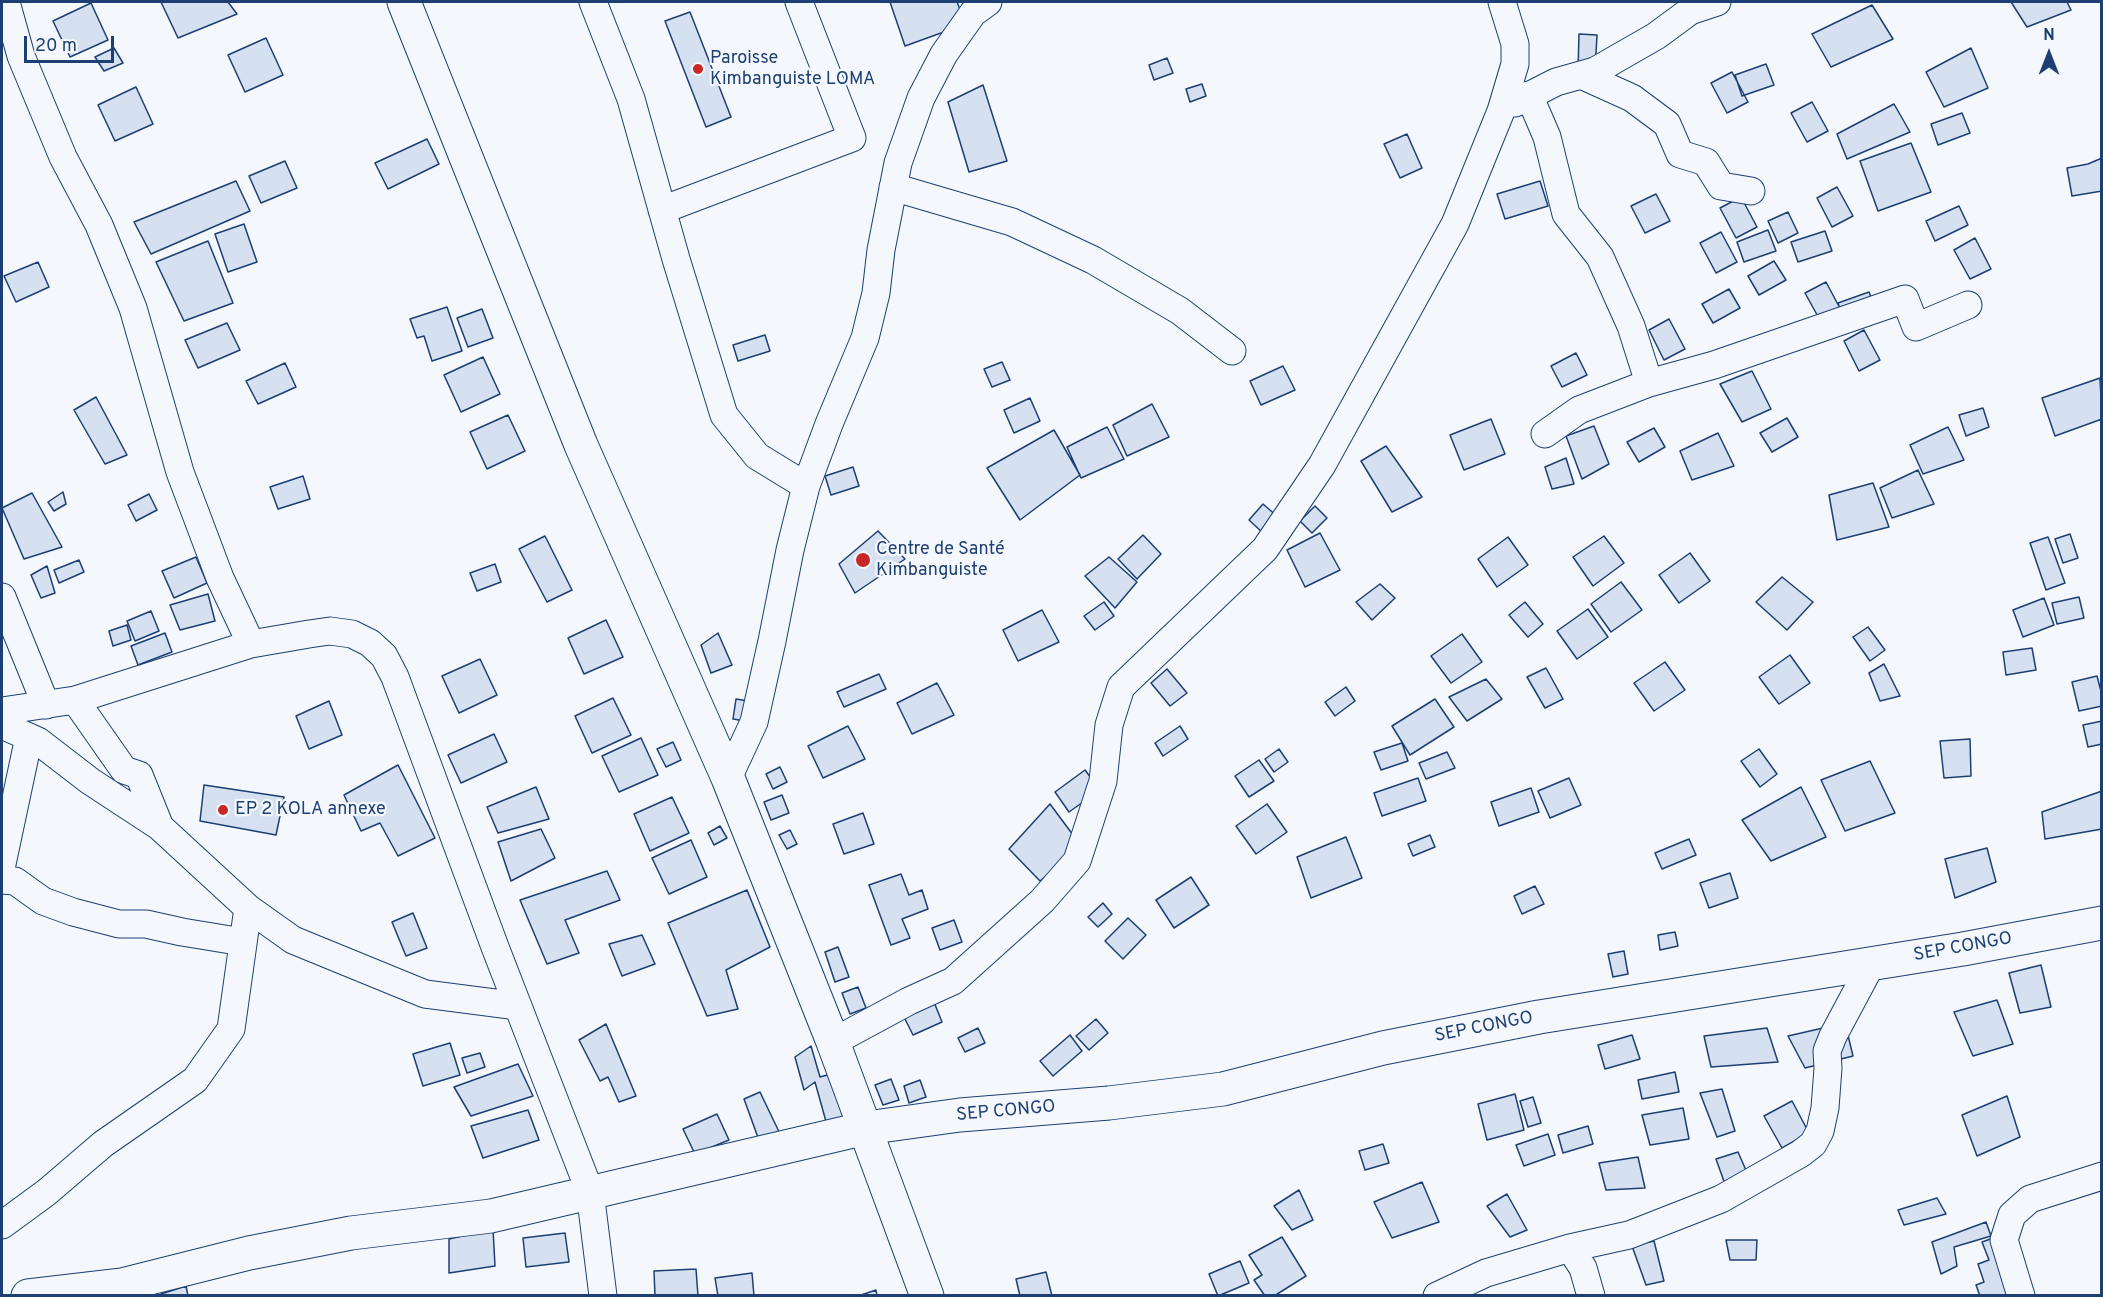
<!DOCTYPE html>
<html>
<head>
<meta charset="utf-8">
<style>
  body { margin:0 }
  #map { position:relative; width:2103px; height:1297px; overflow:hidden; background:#f4f7fb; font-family:Overpass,sans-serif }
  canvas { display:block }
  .frame { position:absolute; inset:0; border:3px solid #1d3f73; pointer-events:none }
  .north { position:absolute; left:2019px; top:24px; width:60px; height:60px; -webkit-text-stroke:4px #f4f7fb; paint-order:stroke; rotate:0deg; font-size:16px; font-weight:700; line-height:24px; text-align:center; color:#1d3f73 }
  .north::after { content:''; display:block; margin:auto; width:21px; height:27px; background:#1d3f73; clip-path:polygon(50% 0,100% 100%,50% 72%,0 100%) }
  .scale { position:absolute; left:24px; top:36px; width:90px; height:27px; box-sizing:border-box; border:3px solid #1d3f73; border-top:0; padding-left:8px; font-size:18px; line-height:21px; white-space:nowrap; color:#1d3f73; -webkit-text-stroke:4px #f4f7fb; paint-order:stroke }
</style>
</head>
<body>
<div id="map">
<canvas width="2103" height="1297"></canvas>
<div class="frame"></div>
<div class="north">N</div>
<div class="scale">20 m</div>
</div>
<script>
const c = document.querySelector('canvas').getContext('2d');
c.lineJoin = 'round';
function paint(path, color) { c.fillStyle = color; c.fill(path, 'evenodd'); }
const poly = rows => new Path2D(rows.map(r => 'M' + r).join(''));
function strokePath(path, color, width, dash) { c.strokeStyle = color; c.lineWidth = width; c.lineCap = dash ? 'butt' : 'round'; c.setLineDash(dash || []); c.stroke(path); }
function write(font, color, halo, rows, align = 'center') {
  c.font = font + ' Overpass,sans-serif'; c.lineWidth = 4.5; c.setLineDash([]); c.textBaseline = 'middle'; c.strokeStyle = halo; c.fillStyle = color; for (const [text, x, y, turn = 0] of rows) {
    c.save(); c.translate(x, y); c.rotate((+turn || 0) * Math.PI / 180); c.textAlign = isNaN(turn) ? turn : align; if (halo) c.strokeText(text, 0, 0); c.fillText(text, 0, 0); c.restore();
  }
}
const building = poly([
  [161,2,228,2,237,14,178,38,161,2],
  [890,2,957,2,966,24,905,46,890,2],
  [2011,2,2067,2,2071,10,2027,27,2011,2],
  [91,3,108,40,70,57,53,21,91,3],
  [1872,5,1893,39,1831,67,1812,34,1872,5],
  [690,12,731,117,706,127,665,21,690,12],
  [1579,34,1597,35,1595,71,1578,71,1579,34],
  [266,38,283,75,245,92,228,55,266,38],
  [114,48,123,63,104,71,95,57,114,48],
  [1971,48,1988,88,1944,107,1926,72,1971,48],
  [1167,58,1173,73,1154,80,1149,65,1167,58],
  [1766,64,1774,85,1742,96,1735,75,1766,64],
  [1732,72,1748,102,1727,113,1711,83,1732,72],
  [1202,84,1206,96,1190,102,1186,89,1202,84],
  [983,85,1007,161,969,172,948,102,983,85],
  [136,87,153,124,115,141,98,105,136,87],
  [1812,102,1828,131,1807,142,1791,113,1812,102],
  [1894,104,1910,132,1847,159,1837,134,1894,104],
  [1962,113,1970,133,1938,145,1931,124,1962,113],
  [1407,134,1422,168,1400,178,1384,144,1407,134],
  [427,139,439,164,388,189,375,163,427,139],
  [1911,143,1931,192,1878,211,1860,161,1911,143],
  [2102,158,2102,191,2072,196,2067,168,2088,164,2102,158],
  [285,161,297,188,261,203,249,176,285,161],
  [236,181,250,211,151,254,134,222,236,181],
  [1540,181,1548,206,1505,219,1497,194,1540,181],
  [1837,187,1853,216,1832,227,1817,198,1837,187],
  [1656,194,1670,221,1645,233,1631,206,1656,194],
  [1741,197,1757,227,1736,238,1720,208,1741,197],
  [1959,206,1968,225,1935,241,1926,221,1959,206],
  [1788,212,1798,233,1778,243,1768,221,1788,212],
  [244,224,257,262,228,272,215,234,244,224],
  [1768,230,1776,251,1744,262,1737,242,1768,230],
  [1825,231,1832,251,1798,262,1791,242,1825,231],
  [1721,232,1737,262,1716,273,1700,243,1721,232],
  [1975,238,1991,269,1970,279,1954,250,1975,238],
  [208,241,233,303,184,321,156,262,208,241],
  [1774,261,1786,280,1759,295,1748,276,1774,261],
  [38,262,49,287,16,302,4,276,38,262],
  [1826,282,1842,312,1821,322,1805,293,1826,282],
  [1729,289,1740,308,1713,323,1702,304,1729,289],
  [1869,292,1877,312,1845,324,1838,303,1869,292],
  [447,307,462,351,432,361,424,336,417,338,410,319,447,307],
  [482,309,493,338,468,347,457,318,482,309],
  [1669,319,1685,349,1664,360,1649,330,1669,319],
  [227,323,240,350,198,368,185,340,227,323],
  [1864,330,1880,360,1859,371,1844,341,1864,330],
  [765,335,770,351,738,361,733,345,765,335],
  [1576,353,1587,375,1562,387,1551,366,1576,353],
  [483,357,500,394,461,412,444,375,483,357],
  [1002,362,1010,380,992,387,984,369,1002,362],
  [285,363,296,387,258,404,246,381,285,363],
  [1283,366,1295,390,1261,405,1250,381,1283,366],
  [1752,371,1771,409,1742,422,1720,384,1752,371],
  [2100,378,2102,419,2055,436,2042,398,2100,378],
  [96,397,127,455,105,464,74,410,96,397],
  [1030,398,1040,421,1014,433,1004,410,1030,398],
  [1152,404,1169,437,1127,456,1113,425,1152,404],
  [1983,408,1989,427,1966,436,1959,415,1983,408],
  [508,415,525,451,487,469,470,432,508,415],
  [1787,418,1798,437,1772,452,1760,433,1787,418],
  [1491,419,1505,454,1464,470,1450,435,1491,419],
  [1594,426,1609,464,1582,479,1566,436,1594,426],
  [1107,427,1124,459,1081,478,1067,447,1107,427],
  [1948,427,1964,460,1923,474,1910,445,1948,427],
  [1654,428,1665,447,1639,462,1627,442,1654,428],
  [1054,430,1080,475,1020,520,987,468,1054,430],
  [1718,433,1734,466,1692,480,1680,451,1718,433],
  [1386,446,1422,497,1392,512,1361,461,1386,446],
  [1566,458,1574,484,1552,489,1545,467,1566,458],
  [853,467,859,486,831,495,825,476,853,467],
  [1918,470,1934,504,1892,518,1880,488,1918,470],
  [303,476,310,499,278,509,270,487,303,476],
  [1873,483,1889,527,1837,540,1829,495,1873,483],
  [63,492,66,504,54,511,48,502,63,492],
  [32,493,62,547,24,559,2,508,32,493],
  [149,494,157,510,136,521,128,505,149,494],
  [1263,504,1278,517,1263,533,1249,520,1263,504],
  [1315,506,1327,518,1312,533,1300,521,1315,506],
  [878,531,905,559,855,593,839,564,878,531],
  [1320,533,1340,570,1305,587,1287,550,1320,533],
  [2070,534,2078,558,2063,563,2055,539,2070,534],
  [1143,535,1161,554,1137,579,1118,559,1143,535],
  [545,536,572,590,547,602,519,549,545,536],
  [1604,536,1624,563,1593,586,1573,557,1604,536],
  [1508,537,1528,565,1497,587,1478,559,1508,537],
  [2048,537,2065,583,2046,590,2030,543,2048,537],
  [1690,553,1710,581,1679,603,1659,575,1690,553],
  [196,557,207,583,174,598,162,571,196,557],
  [1109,557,1137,582,1115,608,1085,576,1109,557],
  [79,560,84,572,59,583,54,570,79,560],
  [495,564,501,582,477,591,470,573,495,564],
  [47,566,55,593,41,598,31,575,47,566],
  [1782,577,1813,602,1787,630,1756,602,1782,577],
  [1621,582,1642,610,1611,632,1591,604,1621,582],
  [1380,584,1395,598,1372,620,1356,602,1380,584],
  [208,594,215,621,180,630,170,605,208,594],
  [2079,597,2084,618,2057,624,2052,603,2079,597],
  [2044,598,2054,625,2023,637,2013,610,2044,598],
  [1104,602,1114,616,1095,630,1084,616,1104,602],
  [1525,602,1543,624,1528,637,1509,615,1525,602],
  [1588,609,1608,637,1577,659,1557,631,1588,609],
  [1042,610,1059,642,1018,661,1003,630,1042,610],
  [151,611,159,631,135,641,127,621,151,611],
  [606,620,623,657,584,674,568,638,606,620],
  [127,625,131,640,113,646,109,631,127,625],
  [1868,627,1885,650,1870,661,1853,637,1868,627],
  [165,633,172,652,138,665,131,646,165,633],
  [718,633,732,665,711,673,701,645,718,633],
  [1462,634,1482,662,1451,683,1431,656,1462,634],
  [2032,648,2036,670,2006,675,2003,652,2032,648],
  [1790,655,1810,683,1779,704,1759,677,1790,655],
  [480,659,497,695,459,713,442,676,480,659],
  [1665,662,1685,690,1654,711,1634,683,1665,662],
  [1884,664,1900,696,1880,701,1869,673,1884,664],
  [1546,668,1563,699,1545,708,1527,677,1546,668],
  [1167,669,1187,693,1170,706,1151,683,1167,669],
  [879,674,886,689,844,707,837,692,879,674],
  [2097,676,2102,695,2102,706,2079,711,2072,682,2097,676],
  [1486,679,1502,699,1467,721,1449,697,1486,679],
  [937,683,954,715,912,734,897,703,937,683],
  [1346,687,1355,701,1335,716,1325,702,1346,687],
  [613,698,631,735,592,753,575,716,613,698],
  [736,699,748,701,745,721,733,719,736,699],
  [1435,699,1454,727,1410,755,1392,726,1435,699],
  [329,701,342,735,309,749,296,716,329,701],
  [2102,721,2102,744,2088,747,2083,725,2102,721],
  [848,726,865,759,823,778,808,746,848,726],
  [1180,726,1188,739,1163,756,1155,743,1180,726],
  [494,734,507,762,461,783,448,755,494,734],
  [641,738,658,775,619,792,602,756,641,738],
  [1970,739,1971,776,1944,778,1940,741,1970,739],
  [673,742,681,760,666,767,657,749,673,742],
  [1402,743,1408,761,1381,770,1374,752,1402,743],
  [1279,749,1288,762,1274,772,1265,759,1279,749],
  [1759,749,1777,774,1760,787,1741,761,1759,749],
  [1447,752,1455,768,1426,779,1419,763,1447,752],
  [1259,760,1274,781,1249,797,1235,776,1259,760],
  [1870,761,1895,813,1845,831,1821,780,1870,761],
  [398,765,435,838,398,856,380,823,361,831,344,795,398,765],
  [780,767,787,782,773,789,766,774,780,767],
  [1085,770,1100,790,1069,812,1055,792,1085,770],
  [1418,778,1426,801,1382,816,1374,793,1418,778],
  [1569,778,1581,805,1550,818,1538,791,1569,778],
  [204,785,284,797,276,835,200,821,204,785],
  [536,787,549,819,498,833,487,807,536,787],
  [1801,787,1826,837,1771,861,1742,820,1801,787],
  [1531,788,1539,812,1499,826,1491,802,1531,788],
  [2102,791,2102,829,2045,839,2042,812,2102,791],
  [782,795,789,813,771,820,764,802,782,795],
  [672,797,689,833,650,851,634,814,672,797],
  [1050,804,1082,847,1040,881,1009,849,1050,804],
  [1267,804,1287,832,1256,854,1236,826,1267,804],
  [863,813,874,844,844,854,833,824,863,813],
  [720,826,727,838,714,845,708,833,720,826],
  [541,829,555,858,511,881,498,842,541,829],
  [790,830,797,844,787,849,779,835,790,830],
  [1430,835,1435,847,1413,856,1408,844,1430,835],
  [1346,837,1362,878,1311,898,1297,857,1346,837],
  [1689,839,1696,855,1662,869,1655,853,1689,839],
  [691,840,707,877,669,894,652,858,691,840],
  [1987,848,1996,882,1955,898,1945,859,1987,848],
  [607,871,620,900,565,920,579,953,547,964,520,900,607,871],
  [1730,873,1738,898,1709,908,1700,883,1730,873],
  [901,874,909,895,922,890,928,909,902,919,910,938,891,945,869,885,901,874],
  [1191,877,1209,905,1174,928,1156,900,1191,877],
  [1535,886,1544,904,1522,914,1514,896,1535,886],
  [747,890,770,947,726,970,738,1009,707,1016,668,923,747,890],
  [1103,903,1112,914,1098,927,1088,917,1103,903],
  [413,913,427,948,406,956,392,922,413,913],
  [1128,918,1146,935,1123,959,1105,941,1128,918],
  [954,920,962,942,940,950,932,928,954,920],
  [1675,932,1678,946,1660,950,1658,935,1675,932],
  [642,935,655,964,622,976,609,944,642,935],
  [838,947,849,977,835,982,825,952,838,947],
  [1624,951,1628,974,1613,977,1608,954,1624,951],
  [2041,965,2051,1007,2020,1013,2009,973,2041,965],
  [858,987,866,1008,850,1014,842,993,858,987],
  [932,997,942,1022,913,1035,901,1011,932,997],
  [1997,1000,2013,1044,1973,1056,1954,1012,1997,1000],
  [1096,1019,1108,1033,1089,1050,1076,1036,1096,1019],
  [1845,1023,1853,1056,1805,1068,1788,1036,1845,1023],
  [606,1024,636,1096,619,1102,608,1077,600,1081,579,1040,606,1024],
  [978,1028,985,1043,965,1052,958,1038,978,1028],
  [1767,1028,1778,1062,1711,1067,1704,1036,1767,1028],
  [1070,1035,1082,1051,1053,1076,1040,1061,1070,1035],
  [1632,1035,1640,1059,1605,1069,1598,1045,1632,1035],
  [450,1043,460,1075,423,1086,413,1054,450,1043],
  [811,1046,820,1077,838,1072,850,1118,827,1125,815,1082,804,1090,795,1057,811,1046],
  [480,1053,485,1067,467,1073,462,1058,480,1053],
  [518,1064,533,1096,471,1116,454,1087,518,1064],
  [1675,1072,1679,1092,1642,1099,1638,1080,1675,1072],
  [891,1079,899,1100,883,1105,875,1085,891,1079],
  [920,1080,926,1097,909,1103,904,1086,920,1080],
  [1722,1089,1735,1131,1717,1137,1700,1093,1722,1089],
  [760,1092,782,1138,760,1143,744,1099,760,1092],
  [1515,1094,1524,1130,1487,1140,1478,1104,1515,1094],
  [2007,1096,2020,1137,1977,1156,1962,1115,2007,1096],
  [1533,1097,1541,1123,1528,1127,1520,1101,1533,1097],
  [1792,1101,1809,1133,1782,1148,1764,1116,1792,1101],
  [1683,1108,1689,1139,1650,1145,1642,1115,1683,1108],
  [528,1110,539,1140,483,1158,471,1126,528,1110],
  [717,1114,729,1140,695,1154,683,1129,717,1114],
  [1588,1126,1593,1144,1563,1153,1558,1135,1588,1126],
  [1548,1134,1555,1155,1524,1166,1516,1145,1548,1134],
  [1383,1144,1389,1163,1365,1170,1359,1151,1383,1144],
  [1738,1152,1749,1177,1726,1187,1716,1159,1738,1152],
  [1638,1157,1645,1188,1606,1190,1599,1163,1638,1157],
  [1422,1182,1439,1222,1392,1238,1374,1202,1422,1182],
  [1299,1190,1313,1220,1292,1230,1274,1206,1299,1190],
  [1507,1194,1527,1230,1510,1237,1487,1206,1507,1194],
  [1937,1198,1946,1214,1904,1225,1898,1210,1937,1198],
  [1986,1222,1991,1236,1954,1247,1957,1266,1941,1274,1932,1242,1986,1222],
  [493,1229,495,1266,449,1273,449,1239,493,1229],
  [565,1233,569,1262,526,1267,523,1238,565,1233],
  [1999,1236,2008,1296,1980,1296,1976,1285,1984,1282,1978,1264,1989,1260,1982,1242,1999,1236],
  [1282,1237,1306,1276,1274,1296,1265,1296,1254,1280,1262,1275,1249,1255,1282,1237],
  [1726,1240,1757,1240,1756,1260,1730,1260,1726,1240],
  [1654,1241,1664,1281,1646,1285,1632,1246,1654,1241],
  [1240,1261,1249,1283,1218,1296,1209,1274,1240,1261],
  [696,1269,698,1296,655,1296,654,1271,696,1269],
  [1046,1272,1052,1296,1020,1296,1016,1279,1046,1272],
  [752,1273,754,1296,718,1296,715,1278,752,1273],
  [186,1286,188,1296,162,1296,161,1294,186,1286],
  [876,1290,877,1296,858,1296,876,1290]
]);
paint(building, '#d5e0f0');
strokePath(building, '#1d3f73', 1.5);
const street = poly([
  [6,2,21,56,63,157,99,225,133,308,180,472,220,578,251,644],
  [593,2,631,99,676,259,724,415,757,456,806,486],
  [1581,75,1632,98,1667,124,1680,154,1706,162,1721,186,1751,191],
  [1529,95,1547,137,1566,214,1600,257,1631,326,1649,383,1579,410,1545,434],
  [1515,103,1556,82,1595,71,1656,36,1690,11,1717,2],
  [893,187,1012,222,1093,260,1180,311,1232,351],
  [662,210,852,138,799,2],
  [1649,383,1714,365,1905,299,1916,327,1968,305],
  [2,597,46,705],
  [2,711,75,700,251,644,309,634,330,631,352,634,370,643,384,656,395,677,495,947,590,1192,603,1296],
  [2,725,38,741,90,781,160,827],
  [728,778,754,722,772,641,790,550,806,486,829,424,865,338,876,293,881,250,898,163,921,98,944,54,973,13,988,2],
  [2,864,29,737],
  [2,880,15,881,43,901,73,912,119,924,146,924,182,932,243,942],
  [248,908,293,940,425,994,518,1006],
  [833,1042,909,1001,953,981,1042,901,1077,861,1103,781,1109,725,1121,687,1265,549,1322,465,1455,224,1501,111,1515,64,1515,44,1502,2],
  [2,1225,47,1192,103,1144,195,1080,231,1029,248,908,160,827,139,775,124,770,75,700],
  [1570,1248,1583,1268,1591,1296],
  [1437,1296,1486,1273,1570,1248,1629,1235,1721,1199,1800,1154,1813,1144,1820,1131,1825,1108,1828,1068,1827,1051,1833,1036,1872,963],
  [2021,1296,2004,1240,2012,1215,2030,1199,2102,1176]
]);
const secondary = poly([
  [28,1296,122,1285,249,1253,351,1233,491,1216,866,1128,960,1115,1109,1103,1223,1089,1383,1048,1539,1017,1963,949,2102,923]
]);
const primary = poly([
  [404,2,581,445,728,778,833,1042,927,1296]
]);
strokePath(street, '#1d3f73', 29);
strokePath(secondary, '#1d3f73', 35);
strokePath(primary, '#1d3f73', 35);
strokePath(street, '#f4f7fb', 27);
strokePath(secondary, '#f4f7fb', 33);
strokePath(primary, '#f4f7fb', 33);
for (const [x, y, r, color] of [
  [698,69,6,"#c62828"],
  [863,560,8,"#c62828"],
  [223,810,6,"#c62828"]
]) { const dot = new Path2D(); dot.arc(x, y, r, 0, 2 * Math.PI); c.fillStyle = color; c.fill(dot); strokePath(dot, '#f4f7fb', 2); }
write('18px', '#1d3f73', '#f4f7fb', [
  ["Paroisse",710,59],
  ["Kimbanguiste LOMA",710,80],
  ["Centre de Santé",876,550],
  ["Kimbanguiste",876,571],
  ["EP 2 KOLA annexe",235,810]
], 'left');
write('18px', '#1d3f73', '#f4f7fb', [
  ["SEP CONGO",1963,948,-10],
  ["SEP CONGO",1484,1028,-11],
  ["SEP CONGO",1006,1112,-5]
]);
</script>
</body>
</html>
